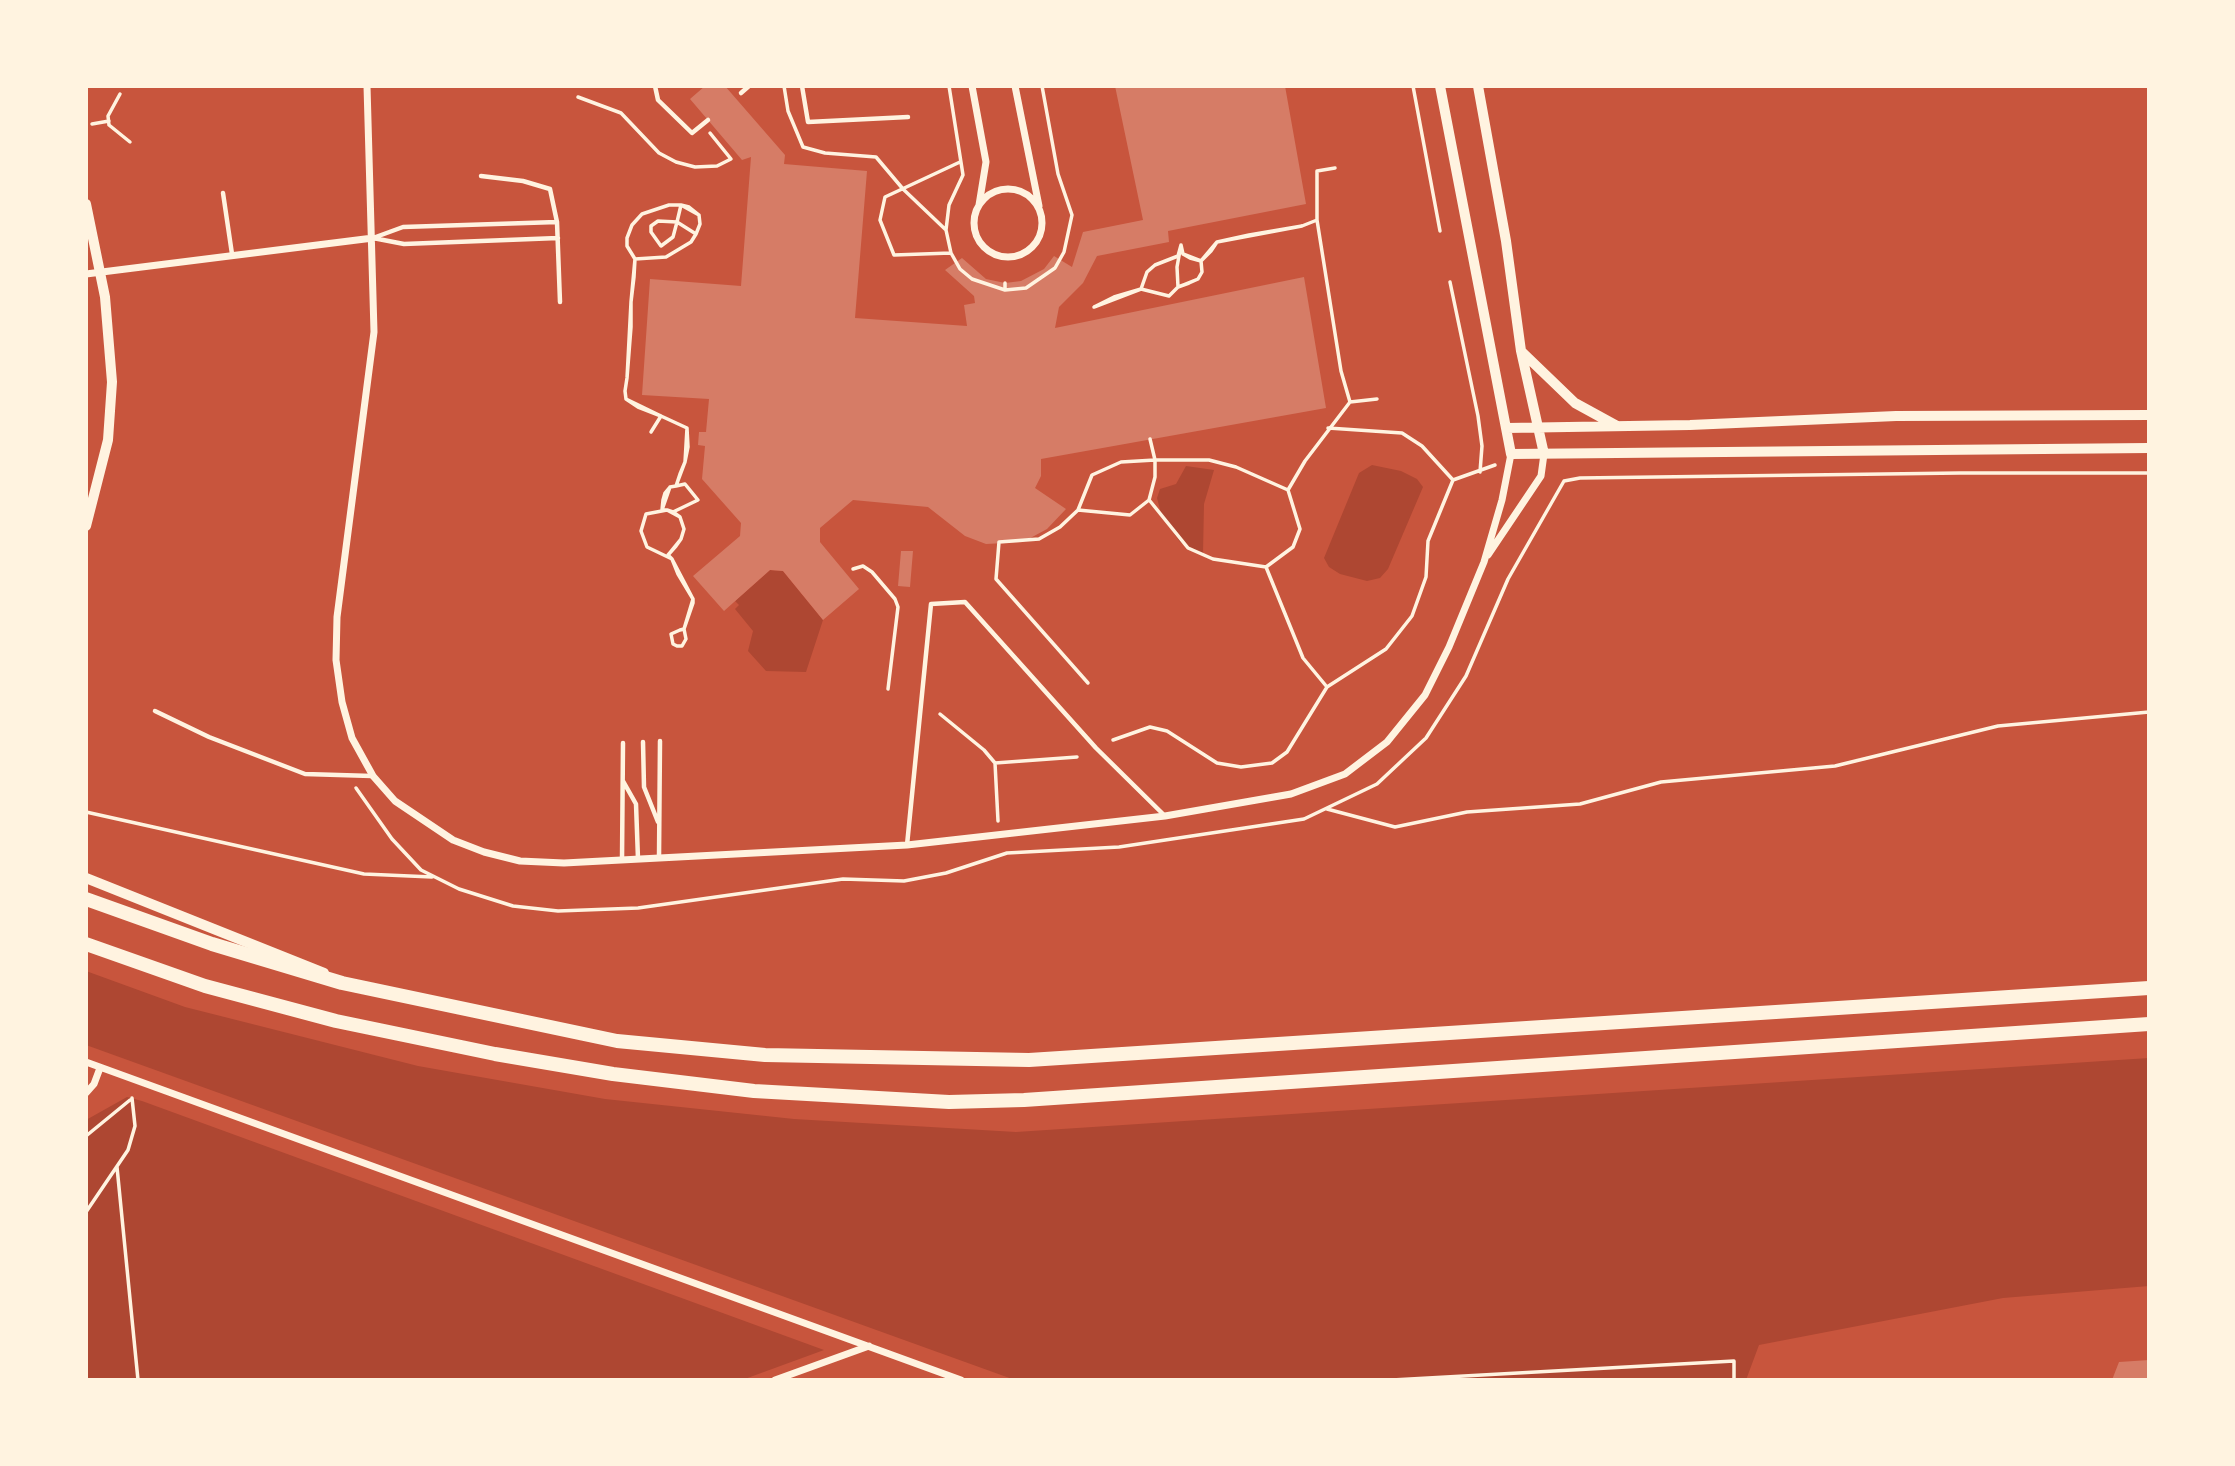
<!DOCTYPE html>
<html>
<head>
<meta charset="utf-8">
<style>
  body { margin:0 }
  #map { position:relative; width:2235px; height:1466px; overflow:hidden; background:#c8553d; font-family:"Fira Sans",sans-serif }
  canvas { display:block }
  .frame { position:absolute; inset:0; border:88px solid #fff3e0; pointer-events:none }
</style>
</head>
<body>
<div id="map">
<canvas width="2235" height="1466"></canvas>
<div class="frame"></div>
</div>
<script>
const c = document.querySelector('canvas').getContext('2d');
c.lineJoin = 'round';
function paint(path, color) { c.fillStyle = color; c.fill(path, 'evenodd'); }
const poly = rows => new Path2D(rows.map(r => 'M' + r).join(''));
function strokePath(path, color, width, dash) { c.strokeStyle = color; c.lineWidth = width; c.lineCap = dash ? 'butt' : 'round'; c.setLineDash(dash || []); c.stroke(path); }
paint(poly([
  [1372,465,1401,471,1417,479,1423,487,1388,569,1380,578,1367,581,1340,574,1329,567,1324,558,1359,473],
  [1186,466,1214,470,1204,504,1203,554,1180,542,1162,517,1157,498,1160,489,1176,484],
  [770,570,783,571,823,620,806,672,766,671,748,651,753,631,735,609,739,605,735,601],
  [86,971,185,1007,418,1066,605,1099,794,1119,1016,1132,2149,1058,2149,1286,2003,1298,1759,1345,1746,1380,1015,1380,86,1045],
  [127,1097,142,1101,824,1350,742,1380,86,1380,86,1120]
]), '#ae4732');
paint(poly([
  [705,86,725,86,785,155,784,164,867,171,855,318,967,326,964,305,975,303,974,296,945,270,962,258,986,279,1005,283,1021,281,1044,269,1054,256,1072,267,1083,232,1143,220,1115,86,1285,86,1306,204,1168,231,1169,242,1097,256,1083,283,1059,307,1055,328,1304,277,1326,408,1041,459,1041,476,1035,488,1066,509,1047,529,1023,542,986,544,965,536,928,507,853,500,820,528,820,542,859,589,823,620,783,571,770,570,724,611,693,576,740,536,741,523,702,479,705,446,698,445,699,432,706,432,709,399,642,395,650,279,741,286,751,157,742,160,690,99],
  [901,551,913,551,910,587,898,586],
  [2149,1360,2149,1380,2112,1380,2119,1362]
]), '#d67c66');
strokePath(poly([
  [784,86,788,111,803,147,825,153,876,157,903,189,946,230],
  [949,86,963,175,949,205,946,230,951,253,960,269,972,279,1005,290,1026,288,1055,268,1064,252,1072,215,1058,174,1042,86],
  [1413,86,1440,231],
  [120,94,108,116,109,125,130,142],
  [578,97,621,113,659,153,676,162,695,167,717,166,731,159,710,133],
  [92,124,109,121],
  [1335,168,1317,171,1317,220,1341,371,1350,402],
  [1317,220,1302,226,1249,235,1217,242,1201,261,1183,254,1181,245,1178,256,1155,265,1147,272,1141,289,1094,307,1114,297,1141,289,1169,296,1178,287,1177,267,1181,245,1183,254,1190,258,1201,261,1202,272,1198,279,1189,283,1178,287,1198,279,1202,272,1201,261,1211,251,1217,242,1302,226,1317,220],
  [951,253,894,255,880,220,885,197,960,162],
  [1450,282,1478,416,1482,446,1480,472],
  [1005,290,1005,283],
  [1328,428,1402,433,1422,446,1453,480],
  [1150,439,1155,460,1209,460,1236,467,1288,490],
  [1453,480,1495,465],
  [1150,501,1188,548,1213,559,1266,567],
  [1078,510,1130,515,1149,500,1155,477,1155,460,1121,462,1092,475,1078,510,1060,527,1039,539,999,542,996,579,1088,683],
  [853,569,863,566,872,572,895,599,898,607,888,689],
  [680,630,671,634,673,644,677,646,682,646,686,639,684,629,693,599,672,559,647,547,641,531,646,514,667,510,680,517,684,529,681,539,676,546,668,555,681,539,684,529,680,517,673,512,667,510,662,510,665,493,670,487,676,486,685,462,687,428,661,416,638,407,626,399,625,391,627,378,631,327,631,302,635,259,627,246,627,238,632,225,642,214,669,205,681,205,689,207,699,215,700,224,696,234,677,222,673,237,661,246,651,232,651,226,658,221,677,222,681,205,699,215,700,224,696,234,691,242,666,257,635,259,634,277,631,302,627,378,625,391,626,399,661,416,651,432,661,416,687,428,688,447,685,462,680,474,676,486,670,487,665,493,663,500,662,510,667,510,673,512,698,500,685,484,676,486,670,487,662,510,667,510,673,512,680,517,684,529,681,539,676,546,668,555,672,559,678,574,693,599,693,603,684,629,680,630],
  [1327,687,1303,658,1266,567,1293,547,1300,529,1288,490,1305,461,1350,402,1377,399],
  [940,714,984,750,995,763,998,821],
  [1113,740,1150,727,1167,731,1217,763,1241,767,1272,763,1287,752,1327,687,1386,649,1412,616,1426,577,1428,541,1453,480],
  [995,763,1077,757],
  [356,788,392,839,421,870,459,889,513,906,558,911,638,908,843,879,904,881,946,873,1007,853,1119,847,1304,819,1377,784,1426,738,1466,676,1508,579,1564,481,1580,478,1960,473,2149,473],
  [1327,809,1395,827,1467,812,1580,804,1661,782,1835,766,1998,726,2149,712],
  [86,812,364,874,432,877],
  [86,1136,130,1100],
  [117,1167,138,1380],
  [86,1212,128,1150,135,1126,132,1098],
  [1392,1380,1734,1361,1734,1380]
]), '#fff3e0', 3.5);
strokePath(poly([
  [655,86,658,100,692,133,708,120],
  [802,86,808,122,908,117],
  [741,93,749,86],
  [481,176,523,181,550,189,557,222,560,302],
  [223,193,232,254],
  [373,238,403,227,557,222],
  [373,238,404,244,558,238],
  [155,711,209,737,305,774,372,776],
  [643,742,644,787,658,822],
  [623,781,636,804,638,859],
  [907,845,931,604,965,602,1096,748,1165,816],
  [659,858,660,741],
  [622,860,623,743]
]), '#fff3e0', 4.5);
strokePath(poly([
  [367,86,374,332,337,617,336,660,342,702,352,738,373,776,395,801,453,840,484,852,520,861,564,863,907,845,1165,816,1291,794,1345,774,1387,742,1425,695,1449,647,1484,562,1502,500,1511,454],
  [972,86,986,162,979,205],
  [1015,86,1039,206],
  '974 223a34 34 0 1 1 68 0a34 34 0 1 1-68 0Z',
  [86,274,373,238],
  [1488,555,1541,476,1544,454],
  [86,1062,961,1380],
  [86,1093,94,1084,100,1068],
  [775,1380,869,1346]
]), '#fff3e0', 7);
strokePath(poly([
  [1440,86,1511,454,2149,448],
  [1478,86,1506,241,1521,351,1544,454],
  [86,204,105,297,112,382,108,440,86,526],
  [1521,351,1575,403,1617,426],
  [1507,428,1690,425,1896,416,2149,415],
  [86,878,324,973]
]), '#fff3e0', 10);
strokePath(poly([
  [86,899,212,944,342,983,617,1041,765,1055,1029,1060,2149,988],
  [86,944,205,986,336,1021,495,1054,613,1074,754,1091,949,1102,1024,1100,2149,1024]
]), '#fff3e0', 14);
</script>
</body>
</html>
